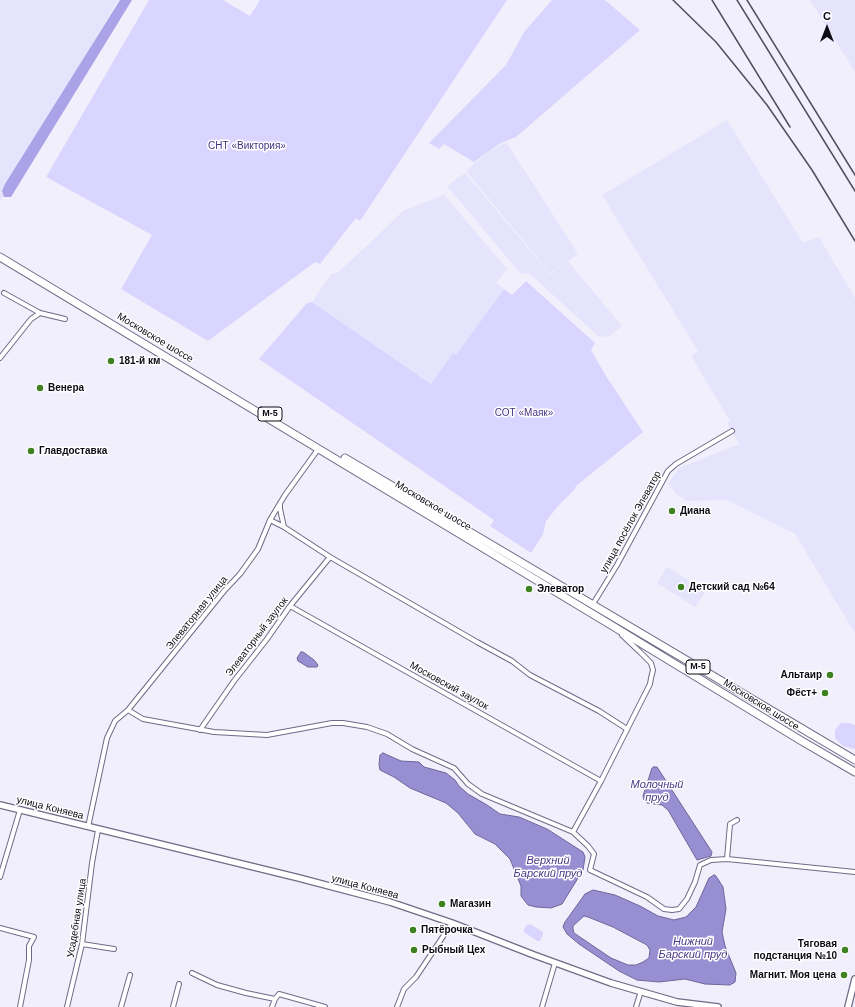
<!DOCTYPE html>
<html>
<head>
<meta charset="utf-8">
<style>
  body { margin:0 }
  #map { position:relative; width:855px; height:1007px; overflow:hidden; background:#f0effb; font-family:Helvetica,sans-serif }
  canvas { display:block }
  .north { position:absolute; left:807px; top:8px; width:40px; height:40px; -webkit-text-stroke:3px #fff; paint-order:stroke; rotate:0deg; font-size:11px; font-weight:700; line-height:16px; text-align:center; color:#0c0a14 }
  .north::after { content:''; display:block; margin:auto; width:14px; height:18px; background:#0c0a14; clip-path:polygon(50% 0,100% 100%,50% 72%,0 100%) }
</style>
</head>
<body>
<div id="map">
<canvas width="855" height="1007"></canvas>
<div class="north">С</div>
</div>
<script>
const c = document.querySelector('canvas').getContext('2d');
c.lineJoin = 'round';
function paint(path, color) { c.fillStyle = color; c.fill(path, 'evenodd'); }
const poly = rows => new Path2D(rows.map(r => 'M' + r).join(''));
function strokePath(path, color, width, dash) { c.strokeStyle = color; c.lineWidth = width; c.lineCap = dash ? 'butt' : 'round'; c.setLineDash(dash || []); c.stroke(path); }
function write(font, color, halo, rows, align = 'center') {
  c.font = font + ' Helvetica,sans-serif'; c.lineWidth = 3; c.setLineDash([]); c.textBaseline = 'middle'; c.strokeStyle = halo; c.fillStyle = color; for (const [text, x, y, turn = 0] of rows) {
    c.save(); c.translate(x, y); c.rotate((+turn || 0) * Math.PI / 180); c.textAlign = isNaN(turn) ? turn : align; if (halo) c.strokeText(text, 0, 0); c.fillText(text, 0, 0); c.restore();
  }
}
paint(poly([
  [0,0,118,0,0,202],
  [810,0,855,0,855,72],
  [727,120,803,243,819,237,855,298,855,633,795,534,727,500,687,501,677,495,668,484,679,468,739,444,727,423,730,421,691,356,698,351,602,195],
  [507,143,578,254,568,261,622,326,608,337,598,336,530,274,520,273,447,186,465,173,550,274,566,262,550,273,466,171,476,162,499,145],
  [444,195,507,269,496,283,504,289,456,355,453,353,431,384,312,302,331,274,337,273,372,241,403,211],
  [667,567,706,591,695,607,657,583]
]), '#e6e4fc');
paint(poly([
  [149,0,223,0,250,16,260,0,507,0,360,221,356,218,320,264,315,262,208,341,121,289,152,235,46,177],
  [552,0,605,0,640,30,516,137,499,144,474,162,444,144,439,149,429,143,506,65,524,32],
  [526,281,595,343,591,350,606,376,643,432,576,486,574,490,559,505,546,521,543,534,531,553,490,526,494,520,259,359,307,303,312,302,431,384,453,353,456,355,504,289,512,295],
  [841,723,848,723,855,725,855,749,843,746,835,738,835,730],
  [530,924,543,932,543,935,540,941,537,941,524,932,524,929,527,925]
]), '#dad5ff');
paint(poly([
  [120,0,132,0,11,197,4,197,2,191,5,184]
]), '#aba2e7');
const water = poly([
  [301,652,303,652,314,660,318,665,317,667,308,667,298,661,297,658,301,652],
  [383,753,401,761,419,762,424,767,446,773,455,780,459,786,468,794,487,805,500,814,519,817,547,829,583,852,585,857,583,870,562,904,551,908,536,907,528,905,521,896,521,886,510,859,495,844,475,834,458,813,446,803,410,788,394,777,380,770,379,765,380,755,383,753],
  [654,767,657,767,712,852,711,856,697,860,668,810,662,805,647,803,644,800,643,796,652,768,654,767],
  [714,875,716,876,723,887,726,909,722,932,725,946,736,973,735,982,730,985,705,984,685,979,659,982,637,980,619,971,579,944,567,934,563,927,565,922,585,894,593,890,615,895,640,906,658,916,674,920,686,917,696,907,709,878,714,875],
  [584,916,588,917,613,927,647,945,650,950,649,958,643,962,636,965,628,965,611,958,574,933,573,929,573,926,584,916]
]);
paint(water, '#988ed2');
strokePath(water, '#6e6699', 1);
const street = poly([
  [4,293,40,313,65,319],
  [0,358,31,319,40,313],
  [280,503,280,509,284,527],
  [270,520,284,527,330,557,477,642,512,661,530,675,599,711,627,729],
  [593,604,617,565,668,471,676,464,732,431],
  [290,606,601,781],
  [622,635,640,652,651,663,653,670,651,678,650,684,601,781,573,832,588,846,594,854,590,870,647,897,664,909,672,910,679,909,687,899,695,882,700,865,711,860,727,859,855,872],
  [128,710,143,719,214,732,267,735,332,723,343,723,367,727,387,734,412,749,454,768,468,784,482,794,573,832],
  [200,730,234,681,267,639,290,606,330,557],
  [88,827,107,738,115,721,128,710,224,591,240,574,258,549,270,520,285,495,319,448],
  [727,859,730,824,737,820],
  [0,877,20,810],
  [0,928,34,937,29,946,29,960,20,1007],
  [82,944,114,949],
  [192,973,217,985,246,993,275,999,279,994,325,1007],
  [67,1007,82,944,92,863,98,830],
  [121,1007,130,975],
  [173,1007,179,984],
  [272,1007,275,999],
  [397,1007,404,989,416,977,452,923],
  [542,1007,555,963],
  [636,1007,641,991]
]);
const secondary = poly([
  [0,805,299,878,390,902,452,923,534,955,611,983,677,1002,718,1007],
  [848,1007,855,979]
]);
const highway = poly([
  [0,257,611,625,800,740,855,772],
  [345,458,855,760]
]);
strokePath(street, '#6e6b86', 6);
strokePath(secondary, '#6e6b86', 8);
strokePath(highway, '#6e6b86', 9);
strokePath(street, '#fff', 4);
strokePath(secondary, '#fff', 5.5);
strokePath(highway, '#fff', 7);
strokePath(poly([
  [673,0,716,42,767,105,812,170,855,241],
  [712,0,790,127],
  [737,0,855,191],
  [747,0,855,175]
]), '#514f5a', 1.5);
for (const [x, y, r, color] of [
  [111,361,4,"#3f8020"],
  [40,388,4,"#3f8020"],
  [31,451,4,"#3f8020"],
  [672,511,4,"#3f8020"],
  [681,587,4,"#3f8020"],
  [529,589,4,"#3f8020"],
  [830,675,4,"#3f8020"],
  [825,693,4,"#3f8020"],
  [442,904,4,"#3f8020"],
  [413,930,4,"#3f8020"],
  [414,950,4,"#3f8020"],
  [845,950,4,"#3f8020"],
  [844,975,4,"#3f8020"]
]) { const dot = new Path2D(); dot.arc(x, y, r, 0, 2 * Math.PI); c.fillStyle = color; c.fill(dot); strokePath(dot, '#fff', 1.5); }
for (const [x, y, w] of [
  [270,414,24],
  [698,667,24]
]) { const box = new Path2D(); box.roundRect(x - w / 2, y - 7, w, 14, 3); c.fillStyle = '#fff'; c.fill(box); strokePath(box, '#0c0a14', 1); }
write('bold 9px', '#0c0a14', null, [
  ["М-5",270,414],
  ["М-5",698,667]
]);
write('10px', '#443181', '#fff', [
  ["СНТ «Виктория»",247,146],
  ["СОТ «Маяк»",524,413]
]);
write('10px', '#0c0a14', '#fff', [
  ["Московское шоссе",155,338,31],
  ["Московское шоссе",433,506,31],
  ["улица посёлок Элеватор",631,522,-61],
  ["Элеваторная улица",197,613,-51],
  ["Элеваторный заулок",257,637,-53],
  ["Московский заулок",449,686,29],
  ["Московское шоссе",761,705,32],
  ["улица Коняева",50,808,14],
  ["улица Коняева",365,887,15],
  ["Усадебная улица",77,918,-81]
]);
write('bold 10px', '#0c0a14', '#fff', [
  ["181-й км",119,361],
  ["Венера",48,388],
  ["Главдоставка",39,451],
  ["Диана",680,511],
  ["Детский сад №64",689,587],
  ["Элеватор",537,589],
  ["Альтаир",822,675,"right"],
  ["Фёст+",817,693,"right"],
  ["Магазин",450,904],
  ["Пятёрочка",421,930],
  ["Тяговая",837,944,"right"],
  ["подстанция №10",837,956,"right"],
  ["Рыбный Цех",422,950],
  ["Магнит. Моя цена",836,975,"right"]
], 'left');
write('italic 11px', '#4a3888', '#fff', [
  ["Молочный",657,785],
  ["пруд",657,798],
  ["Верхний",548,861],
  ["Барский пруд",548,874],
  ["Нижний",693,942],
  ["Барский пруд",693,955]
]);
</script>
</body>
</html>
